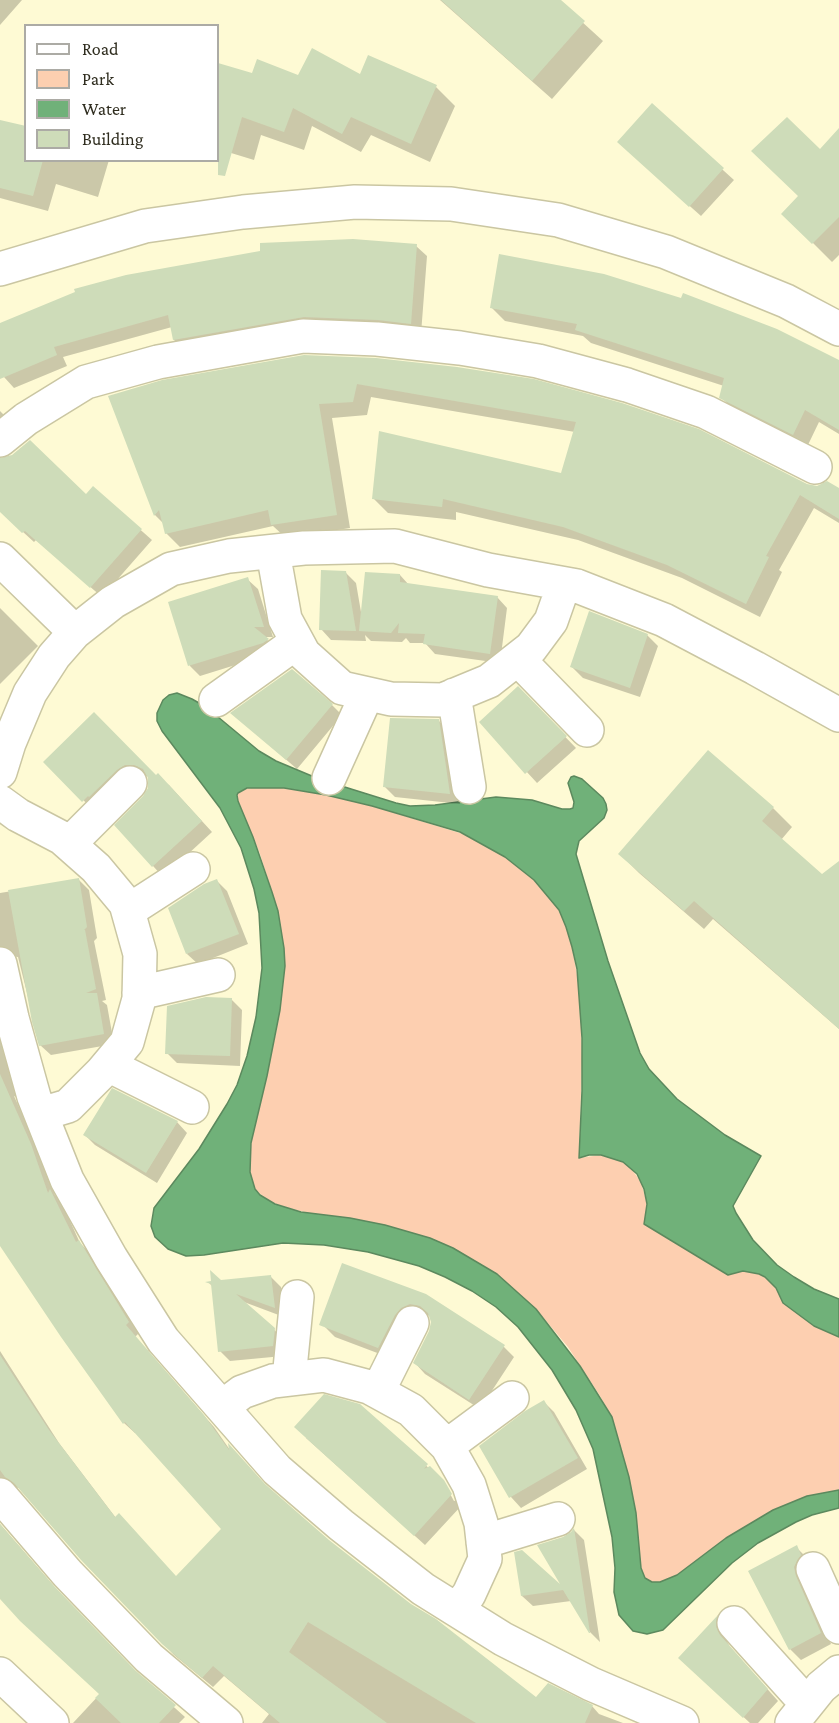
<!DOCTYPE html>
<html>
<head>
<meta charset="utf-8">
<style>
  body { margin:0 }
  #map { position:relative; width:839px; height:1723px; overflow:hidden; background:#fefad4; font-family:"Crimson Pro",serif }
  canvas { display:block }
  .legend { position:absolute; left:24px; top:24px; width:195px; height:138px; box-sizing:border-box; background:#fff; border:2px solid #acaba5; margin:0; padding:8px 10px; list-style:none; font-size:18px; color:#2f2d1f }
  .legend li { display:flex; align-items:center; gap:12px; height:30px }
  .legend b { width:30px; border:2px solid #acaba5 }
</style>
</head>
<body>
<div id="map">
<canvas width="839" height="1723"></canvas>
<ul class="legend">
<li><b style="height:8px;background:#fff"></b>Road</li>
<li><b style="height:16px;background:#fdcfb0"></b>Park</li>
<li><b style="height:16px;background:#70b179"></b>Water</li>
<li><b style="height:16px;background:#cedcb9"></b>Building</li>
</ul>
</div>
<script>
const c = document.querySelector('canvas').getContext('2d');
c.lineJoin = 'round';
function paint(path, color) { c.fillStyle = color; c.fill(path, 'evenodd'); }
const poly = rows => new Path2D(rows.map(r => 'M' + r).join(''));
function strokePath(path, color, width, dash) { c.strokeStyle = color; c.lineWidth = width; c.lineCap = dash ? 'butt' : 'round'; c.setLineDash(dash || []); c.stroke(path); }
paint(poly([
  [256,787,284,788,326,795,372,806,463,834,505,857,534,880,547,894,559,910,566,927,572,947,580,992,582,1059,579,1158,601,1155,623,1162,630,1167,641,1182,647,1204,646,1216,727,1275,743,1271,759,1274,765,1277,776,1288,783,1303,814,1326,839,1337,839,1490,807,1496,773,1510,726,1538,677,1575,660,1582,652,1582,645,1578,641,1568,636,1513,629,1477,612,1417,600,1396,568,1347,536,1309,497,1274,453,1248,430,1238,385,1225,350,1218,309,1213,283,1207,267,1200,255,1189,250,1172,251,1143,276,1033,285,966,284,948,278,911,260,854,237,798,238,793,242,790]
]), '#fdcfb0');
const water = poly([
  [177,693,192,699,206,707,259,751,276,761,319,779,396,803,410,806,435,805,496,797,532,800,562,809,570,809,573,808,574,802,568,783,571,777,574,776,582,779,603,798,606,804,607,810,604,818,579,841,576,854,608,961,640,1053,649,1069,677,1099,725,1135,761,1156,733,1206,736,1213,753,1240,777,1265,794,1277,814,1289,839,1299,839,1337,814,1326,783,1303,776,1288,765,1277,759,1274,743,1271,728,1275,644,1224,647,1204,644,1189,637,1174,623,1162,601,1155,589,1155,579,1158,582,1091,582,1038,577,969,572,947,566,927,559,910,534,880,505,857,460,832,372,806,326,795,284,788,247,788,238,793,237,795,238,801,253,837,272,892,278,911,284,948,285,966,280,1010,267,1076,251,1143,250,1172,255,1189,260,1195,275,1204,301,1212,350,1218,385,1225,430,1238,453,1248,497,1274,536,1309,580,1366,612,1417,629,1477,636,1513,641,1568,645,1578,652,1582,660,1582,677,1575,726,1538,773,1510,807,1496,839,1490,839,1508,812,1515,796,1522,758,1543,732,1563,663,1630,647,1634,633,1631,619,1615,614,1592,615,1568,612,1537,593,1449,576,1410,552,1370,518,1327,496,1307,472,1291,445,1277,419,1266,368,1252,324,1245,283,1243,204,1255,186,1256,168,1249,155,1237,151,1226,154,1208,199,1149,227,1104,237,1085,247,1056,256,1017,262,968,259,913,254,889,241,848,220,808,162,731,157,721,157,713,163,700,169,695,177,693]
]);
paint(water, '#70b179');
strokePath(water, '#5c895e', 1.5);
paint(poly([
  [0,0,22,0,0,25],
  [440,0,558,0,603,41,552,99],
  [218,64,252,75,299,77,436,87,455,106,430,162,371,135,361,152,312,126,304,150,261,135,254,160,218,149],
  [652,106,734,180,701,216,629,152],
  [0,121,26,160,109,160,98,197,56,184,48,211,0,198],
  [820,151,839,153,839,255,832,262,803,233,800,197],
  [416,246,427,256,421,334,185,350,174,340,172,327,63,357,67,366,14,388,4,377,0,368,0,325],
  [491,307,839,361,839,434,819,422,807,447,735,411,721,397,724,386,591,343,583,336,505,321],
  [376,359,807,485,839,490,839,523,814,508,779,570,782,572,760,617,682,578,578,540,456,512,456,520,388,513,374,499,562,475,575,432,371,397,367,415,332,418,350,528,286,538,273,526,180,547,166,533,164,524,155,515,110,397],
  [0,411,13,424,0,435],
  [0,460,86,496,93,488,152,540,102,597,36,540,34,542,0,511],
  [346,573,356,583,361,612,400,575,409,585,497,597,507,608,500,663,435,654,425,643,410,643,406,638,402,642,371,641,365,635,366,641,331,640,321,629],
  [247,579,258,589,273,637,264,637,278,650,274,653,200,676,190,666,170,603],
  [0,608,38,646,0,684],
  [647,635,658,646,640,697,583,678,572,667],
  [518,688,576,748,537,783,481,722],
  [332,705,342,715,297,769,232,713],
  [94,714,156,777,169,785,212,832,163,877,116,825,144,797,149,789,149,776,136,775,94,811,46,762],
  [438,720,449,731,460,804,395,797,385,787],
  [773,808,792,827,781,840,822,876,839,863,839,1029,713,919,704,929,639,873,620,854],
  [79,880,89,890,97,938,94,941,106,1000,102,1001,107,1005,114,1044,51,1055,40,1045,18,957,8,956,0,959,0,893],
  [217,881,227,891,248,944,198,964,187,954],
  [231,999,242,1010,240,1066,177,1063,167,1053],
  [0,1014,22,1100,14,1096,41,1156,55,1195,61,1201,80,1243,89,1252,139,1333,135,1337,214,1427,230,1450,269,1490,328,1541,411,1605,536,1699,592,1706,599,1714,623,1723,262,1723,269,1714,224,1676,213,1687,174,1655,82,1559,19,1488,8,1486,0,1490,0,1351,59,1443,116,1518,177,1578,223,1529,136,1432,135,1433,124,1423,63,1337,0,1243],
  [177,1122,187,1133,157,1183,95,1145,85,1135],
  [343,1265,504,1347,514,1357,480,1409,425,1374,415,1363,430,1332,432,1322,430,1316,422,1314,380,1354,335,1337,324,1326],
  [270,1276,281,1287,284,1317,244,1302,285,1340,283,1356,230,1361,220,1351,213,1287,209,1283],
  [544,1402,554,1412,587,1469,521,1508,511,1497,481,1447],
  [359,1405,443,1481,454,1501,457,1500,451,1488,462,1505,425,1545,306,1438],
  [0,1524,64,1598,137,1674,185,1717,179,1723,73,1723,100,1694,0,1597],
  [574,1530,584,1540,600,1642,590,1632,571,1601,533,1606,522,1596,516,1553,564,1590,564,1538,572,1533],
  [796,1547,807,1558,806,1588,831,1644,801,1660,790,1649,750,1571],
  [718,1617,728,1626,725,1638,730,1647,778,1701,758,1723,750,1723,680,1658]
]), '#0003');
paint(poly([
  [441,0,561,0,585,21,532,81],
  [312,48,360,74,368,55,437,85,411,144,351,117,342,134,293,108,284,132,242,117,225,176,218,175,218,63,252,73,257,59,298,75],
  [652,103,724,168,689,207,617,142],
  [787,117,820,149,839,128,839,217,812,244,781,214,798,196,751,151],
  [0,120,26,126,26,160,43,160,33,196,0,188],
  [353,239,417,244,411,324,378,320,304,317,173,340,168,315,54,347,57,355,0,379,0,323,75,292,74,289,126,275,260,251,260,243],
  [499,254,604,274,681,298,683,293,777,329,839,360,839,430,805,410,793,435,719,398,724,378,575,330,577,324,490,308],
  [304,355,376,358,457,367,534,379,622,403,699,429,807,484,817,486,827,481,839,488,839,519,800,495,766,556,769,557,746,604,667,565,563,527,443,499,442,507,372,499,379,431,561,473,576,422,357,384,353,402,319,404,337,515,271,525,268,510,165,534,159,510,154,516,108,396,162,380],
  [30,440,86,494,93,486,142,529,90,588,25,531,22,533,0,512,0,458,12,455],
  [321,570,346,571,356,631,319,630],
  [365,572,400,574,400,582,498,596,490,654,423,644,425,634,398,633,399,623,391,633,359,631],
  [248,577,264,627,254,627,269,639,263,643,188,666,168,602],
  [589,611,648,634,630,688,570,667],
  [292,669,333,704,286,760,230,713],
  [518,686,567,736,525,774,479,722],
  [94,712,156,775,158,773,202,821,152,867,114,825,143,796,148,788,148,778,143,769,134,765,125,765,117,770,89,797,88,796,82,802,43,762],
  [390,718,439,719,450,794,383,787],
  [708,750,774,807,762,821,822,874,839,861,839,1029,694,901,684,911,618,854],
  [79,878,87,927,84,930,85,930,96,989,86,993,97,993,104,1034,39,1046,32,1022,8,890],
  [217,879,239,934,186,954,168,908,204,884],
  [206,997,232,998,230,1056,165,1054,167,1006],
  [0,1074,31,1144,48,1193,50,1189,76,1242,79,1240,129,1322,126,1325,204,1415,229,1450,228,1443,265,1484,329,1540,411,1604,436,1619,536,1697,548,1683,593,1705,585,1723,476,1723,308,1622,289,1652,387,1723,280,1723,213,1666,202,1678,162,1644,81,1560,14,1483,5,1477,0,1470,0,1355,49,1430,115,1517,119,1513,176,1576,221,1529,125,1422,123,1424,61,1337,0,1246],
  [112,1088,178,1121,146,1173,83,1135],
  [342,1263,426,1294,505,1345,469,1400,413,1363,429,1331,431,1322,428,1313,420,1306,410,1304,401,1308,395,1315,378,1348,319,1325],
  [210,1270,221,1280,271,1275,275,1308,236,1294,275,1328,273,1346,218,1352,211,1284,205,1282,211,1281],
  [324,1394,360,1404,428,1464,424,1469,430,1466,444,1480,452,1494,414,1536,294,1427],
  [544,1400,578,1458,509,1498,479,1446,525,1411],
  [0,1524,54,1586,136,1671,176,1705,159,1723,121,1723,95,1698,99,1694,20,1621,0,1599],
  [574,1528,590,1633,589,1633,563,1590,521,1596,514,1552,522,1550,560,1584,537,1545,563,1537,571,1532],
  [797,1545,801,1555,798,1559,794,1567,796,1576,821,1633,789,1650,748,1571],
  [718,1615,716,1626,720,1635,768,1689,743,1718,678,1658]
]), '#cedcb9');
const minor = poly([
  [0,269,145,226,243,212,355,202,451,204,558,220,666,252,786,301,839,329],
  [0,440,26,419,86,382,158,362,303,336,377,339,460,348,538,361,627,385,706,412,815,467],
  [273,552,285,619,304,654,342,688,391,699,443,700,489,681,531,648,551,621,564,584],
  [0,559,75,632],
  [518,659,587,730],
  [454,695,469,787],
  [216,700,297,642],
  [0,772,9,743,30,693,54,656,75,632,113,602,171,569,229,556,304,548,395,546,488,570,577,586,664,620,755,668,839,715],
  [329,778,367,694],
  [0,802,18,815,62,838,96,868,126,904,140,954,139,999,127,1042,101,1073,68,1106,41,1114],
  [69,844,130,783],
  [128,911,193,869],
  [0,964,12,1018,34,1097,67,1180,111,1258,163,1340,277,1470,341,1525,423,1589,503,1639,591,1684,682,1723],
  [139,993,218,975],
  [108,1065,192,1107],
  [289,1379,297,1297],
  [378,1391,412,1323],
  [222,1407,242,1392,273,1381,324,1375,369,1387,411,1410,447,1446,469,1485,481,1523,485,1559,469,1594,457,1610],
  [447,1446,512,1398],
  [0,1495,67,1573,149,1658,226,1723],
  [483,1542,558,1519],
  [813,1569,839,1627],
  [734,1623,807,1704],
  [0,1674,52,1723],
  [792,1723,821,1687,839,1672]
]);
strokePath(minor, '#cac6a2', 36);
strokePath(minor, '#fff', 33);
</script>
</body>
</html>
